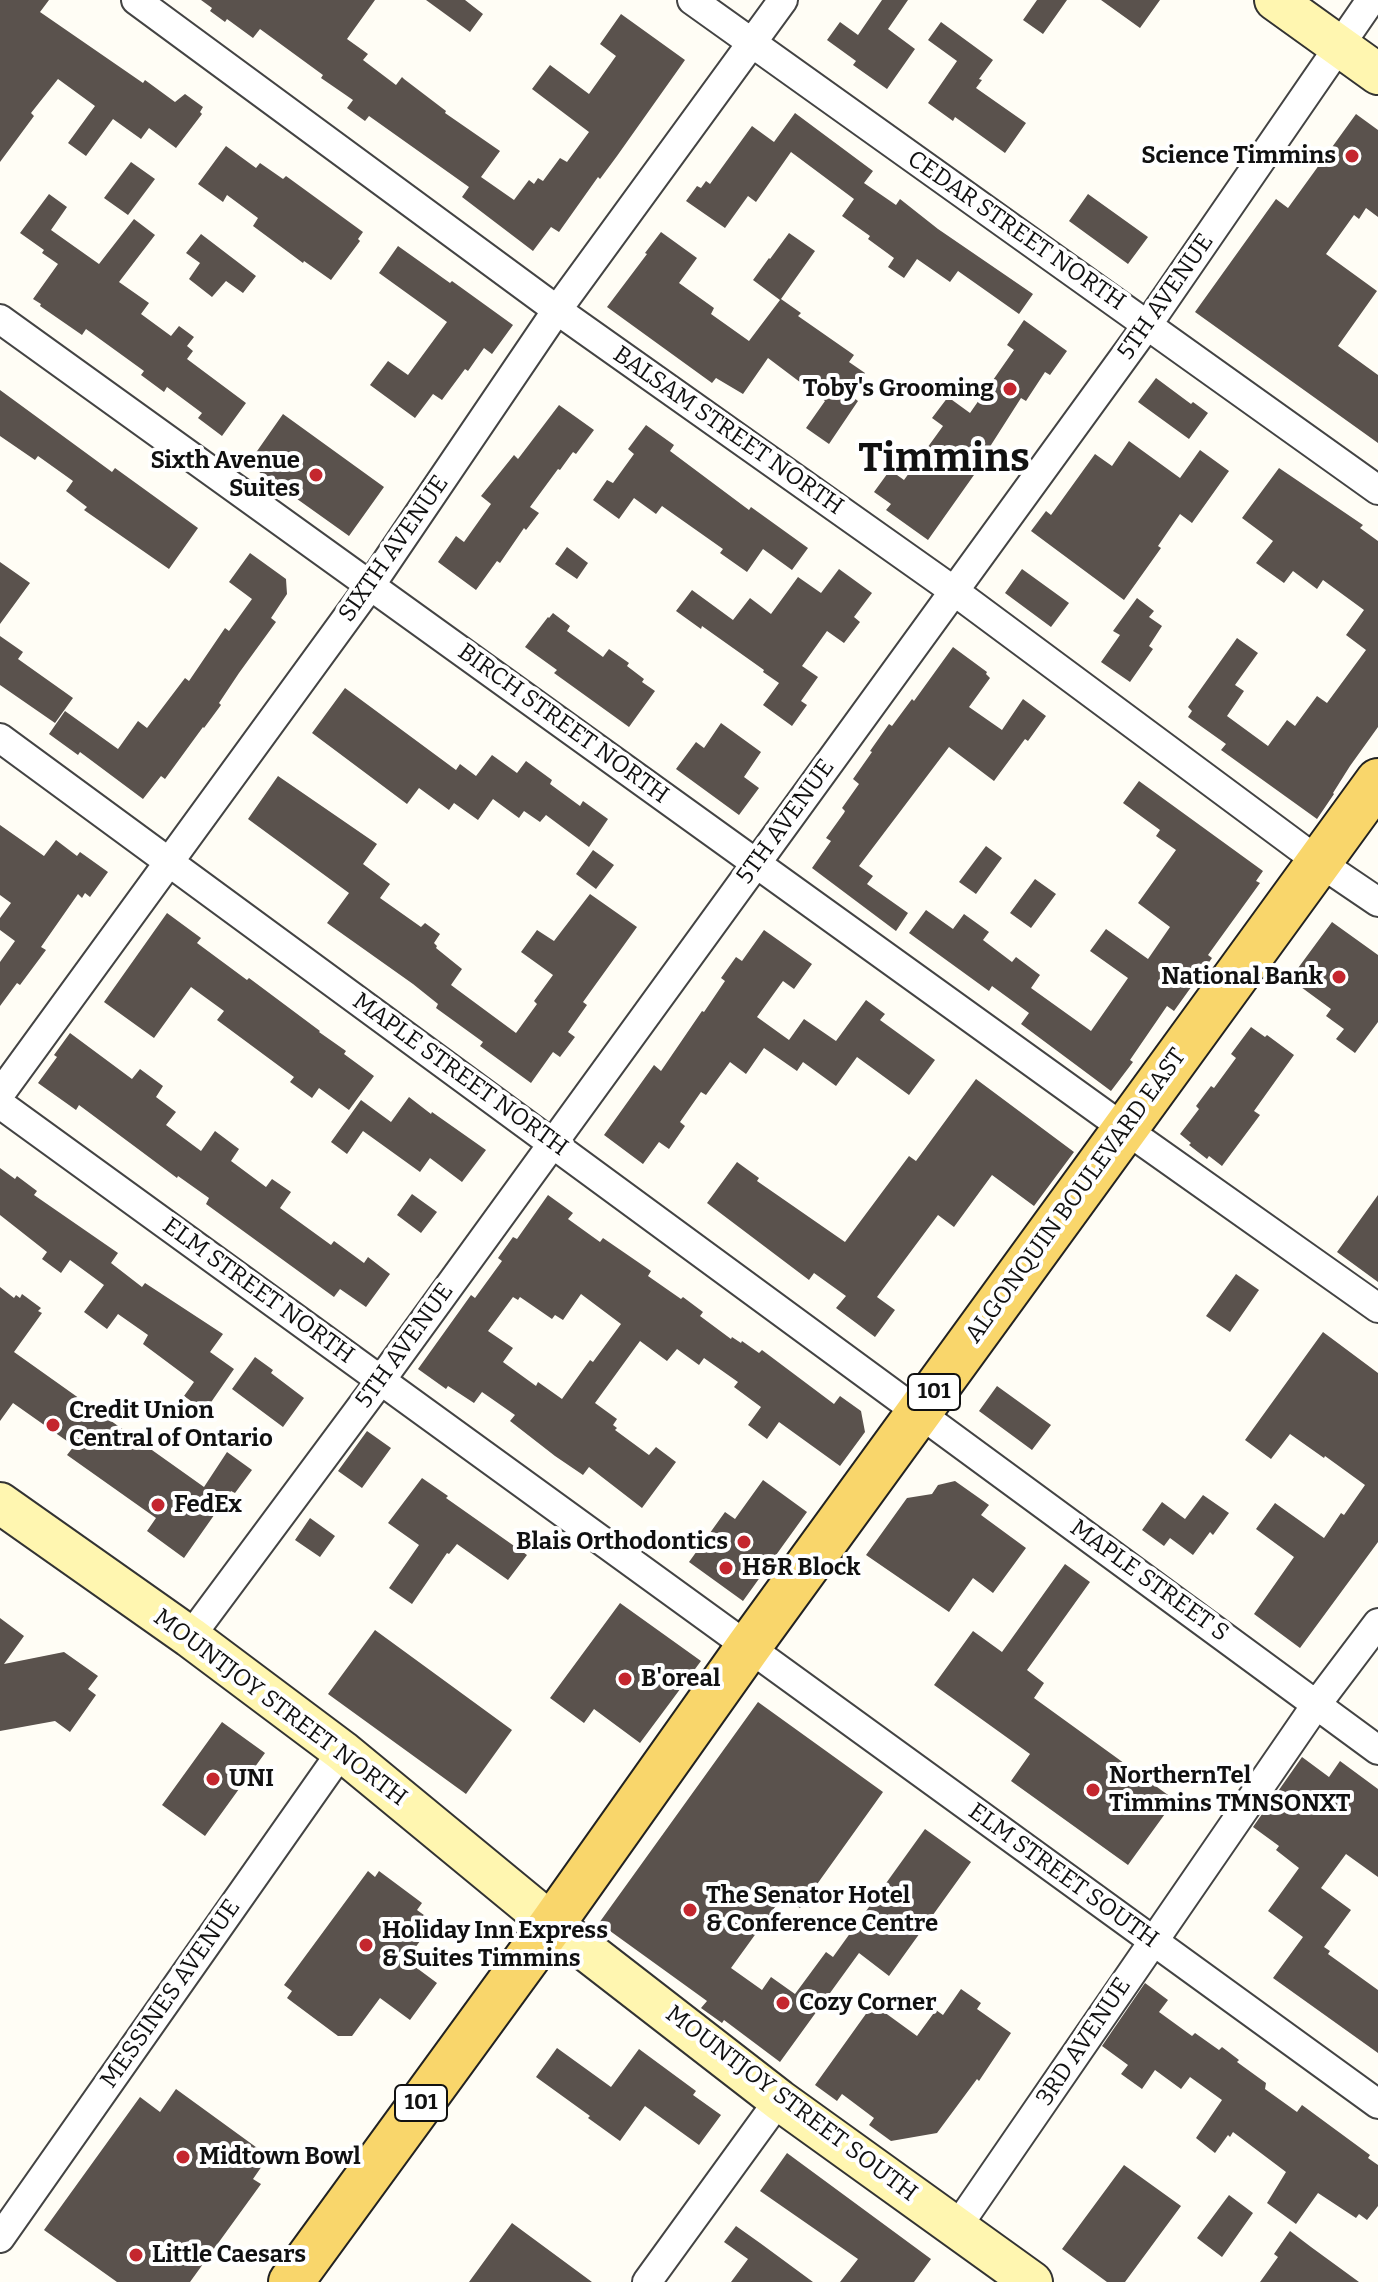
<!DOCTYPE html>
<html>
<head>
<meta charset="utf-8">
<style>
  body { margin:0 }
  canvas { display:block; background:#fffdf5 }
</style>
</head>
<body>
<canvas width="1378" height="2282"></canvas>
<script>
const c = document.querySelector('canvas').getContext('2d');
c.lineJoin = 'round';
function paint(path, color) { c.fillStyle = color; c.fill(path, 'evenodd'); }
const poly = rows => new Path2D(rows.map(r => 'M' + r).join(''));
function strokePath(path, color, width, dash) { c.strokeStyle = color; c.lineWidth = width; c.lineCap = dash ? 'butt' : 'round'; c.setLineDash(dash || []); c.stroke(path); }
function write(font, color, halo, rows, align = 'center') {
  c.font = font + ' Bitter,serif'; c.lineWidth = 8; c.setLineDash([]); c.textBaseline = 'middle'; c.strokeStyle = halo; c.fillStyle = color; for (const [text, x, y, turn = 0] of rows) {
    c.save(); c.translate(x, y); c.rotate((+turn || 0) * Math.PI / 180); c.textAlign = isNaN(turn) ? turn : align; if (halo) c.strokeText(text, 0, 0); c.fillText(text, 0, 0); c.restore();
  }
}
paint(poly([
  [0,0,49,0,40,12,143,83,145,80,175,102,185,94,203,107,200,112,202,114,176,148,149,128,141,139,113,119,86,156,68,143,95,106,58,79,31,113,34,116,0,162],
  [201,0,375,0,347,39,368,54,363,60,396,85,402,77,404,79,446,111,445,113,500,151,481,177,514,200,529,180,534,184,538,178,543,181,560,158,567,162,589,132,532,89,550,65,589,94,616,56,600,44,621,14,685,60,617,156,600,179,598,177,559,232,551,227,533,251,462,197,469,187,369,116,365,121,347,108,353,100,321,78,323,75,260,29,253,38,227,19,225,22,210,11,212,8],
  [426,0,465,0,483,14,470,32],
  [882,0,908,0,888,29,915,49,887,89,853,65,856,61,827,40,840,22,858,35],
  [1037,0,1067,0,1043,34,1023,20],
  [1101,0,1160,0,1140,28],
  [941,22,993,60,979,79,982,80,976,88,1026,123,1005,153,955,117,953,121,928,103,957,61,928,40],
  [795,113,873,171,864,183,896,205,900,199,938,229,1033,294,1019,314,958,271,950,282,917,259,904,278,888,267,894,258,868,239,870,236,842,216,854,199,791,152,756,202,748,196,725,228,686,201,697,186,701,188,706,181,710,184,752,126,774,142],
  [1356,114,1378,130,1378,217,1366,208,1359,219,1354,215,1326,254,1377,291,1338,346,1378,375,1378,443,1195,312,1276,199,1288,208],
  [226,146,256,168,260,163,283,179,286,176,363,232,358,239,360,241,331,280,304,261,303,263,253,226,258,218,227,195,223,202,198,184],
  [131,162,155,179,128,215,104,198],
  [49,194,67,207,51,230,99,264,134,219,155,235,119,282,149,303,141,314,171,336,179,326,194,337,187,346,193,351,187,359,246,403,222,436,198,418,202,413,167,387,164,392,141,375,144,371,86,329,82,335,40,306,41,304,33,299,58,264,42,253,44,250,20,233],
  [1088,194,1148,237,1128,264,1069,221],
  [661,232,697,258,679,283,714,308,711,314,749,341,780,300,753,280,769,258,770,259,789,233,815,251,781,299,801,313,798,316,854,355,849,362,865,373,850,395,858,401,829,444,806,428,825,401,768,358,743,394,716,378,712,383,607,307,647,254,645,253],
  [201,234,256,276,243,293,226,281,212,297,189,279,200,263,186,253],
  [398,246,450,283,452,281,513,325,492,354,484,348,468,371,465,369,442,400,433,394,415,418,370,385,388,361,408,375,447,322,379,273],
  [1024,320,1067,351,1050,375,1045,372,1026,401,1021,398,984,456,986,458,928,540,886,510,891,504,874,492,890,470,904,480,943,426,932,418,948,397,970,413,1014,350,1007,345],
  [1156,378,1191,404,1193,402,1208,413,1189,439,1138,402],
  [0,390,112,472,115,468,198,528,169,569,84,510,87,507,66,491,73,481,38,456,35,460,0,436],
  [559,405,594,430,576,454,573,452,560,470,558,469,530,507,539,513,526,530,524,528,500,563,497,561,476,590,438,562,456,536,464,542,491,504,481,496,514,455,518,459],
  [283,414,384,487,349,536,248,464],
  [646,425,674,445,670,451,749,510,751,507,808,548,792,570,763,549,747,572,720,553,723,549,662,506,656,514,634,498,619,519,593,500,607,480,613,483,634,454,628,449],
  [1129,441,1180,478,1200,450,1229,471,1192,523,1180,514,1158,546,1161,548,1124,600,1031,531,1046,511,1051,515,1095,454,1112,466],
  [1279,468,1363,525,1360,528,1378,541,1378,727,1350,766,1333,793,1334,794,1317,819,1221,750,1226,744,1188,717,1192,711,1188,707,1237,638,1258,653,1235,685,1244,691,1227,716,1268,746,1287,720,1295,726,1317,696,1327,703,1366,650,1346,635,1364,610,1323,580,1317,589,1293,571,1284,583,1256,563,1273,541,1242,518],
  [567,547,588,563,577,579,555,564],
  [250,553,286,579,287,594,271,618,276,622,239,673,219,703,221,705,204,728,203,727,165,779,161,776,143,799,80,752,78,755,49,734,65,711,118,749,138,721,147,728,185,678,189,681,225,628,229,631,252,599,229,582],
  [0,562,30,583,0,624],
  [839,569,872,593,854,617,860,622,844,643,827,631,802,666,818,677,801,701,807,705,792,726,763,705,779,683,763,672,764,670,702,626,701,629,676,611,692,590,733,620,750,598,771,614,798,577,821,593],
  [1022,569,1069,603,1051,627,1005,593],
  [1137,598,1154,611,1149,617,1162,626,1149,646,1153,649,1130,682,1101,662,1120,635,1113,631],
  [553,613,570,626,567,631,603,657,609,649,629,663,627,666,644,679,642,682,655,691,629,727,554,673,557,670,525,647,548,617,549,618],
  [0,636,23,652,18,659,73,698,55,723,0,685],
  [953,647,987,672,986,674,990,678,969,707,1002,730,1023,699,1046,716,1028,741,1025,739,994,781,949,747,859,866,873,876,867,884,908,913,896,931,812,868,831,841,826,838,844,813,845,811,842,808,859,784,853,779,872,752,870,751,889,724,892,726,912,699,914,701],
  [345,688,456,770,460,764,476,776,492,755,517,773,526,761,552,780,550,784,580,806,583,801,608,819,589,847,546,815,540,822,524,811,519,818,493,799,478,820,454,803,449,810,419,788,407,804,312,733],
  [721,723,761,752,744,777,759,788,739,815,676,769,696,742,704,748],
  [278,776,377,844,363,864,390,884,380,898,421,927,425,923,440,934,434,943,437,946,436,948,462,969,451,985,516,1033,537,1004,534,1001,553,975,521,952,537,930,554,941,590,894,637,927,583,1002,587,1005,568,1032,575,1037,560,1057,553,1052,531,1083,480,1046,483,1042,436,1008,438,1004,413,984,327,923,349,893,248,819],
  [1139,781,1263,871,1256,881,1260,883,1208,955,1212,958,1174,1011,1167,1006,1130,1060,1133,1062,1111,1091,1021,1024,1029,1013,992,986,989,991,909,933,926,910,953,929,964,914,989,932,983,940,1012,962,1016,957,1040,975,1031,988,1091,1031,1128,978,1090,951,1106,929,1148,959,1170,927,1138,903,1176,850,1156,836,1160,830,1123,803],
  [0,825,44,856,56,840,77,856,80,852,108,872,90,897,85,893,82,898,78,894,41,947,46,950,20,985,17,983,0,1006,0,962,15,941,0,930,0,918,11,903,0,895],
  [986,846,1002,858,976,894,959,882],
  [593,850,614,865,596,889,576,874],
  [1035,879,1056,894,1031,928,1010,913],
  [167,913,201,938,197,943,247,980,249,978,320,1031,319,1032,346,1051,344,1054,374,1076,349,1110,319,1088,312,1098,290,1082,294,1077,217,1020,224,1011,191,987,154,1038,104,1002],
  [1332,922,1378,955,1378,1022,1355,1053,1336,1039,1344,1029,1326,1016,1331,1009,1290,979],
  [764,930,812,964,794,989,783,981,757,1017,789,1040,804,1019,836,1041,866,1000,885,1014,880,1020,935,1060,909,1095,857,1057,836,1086,803,1062,797,1071,764,1048,746,1074,730,1062,706,1095,701,1092,680,1122,685,1126,669,1149,659,1142,643,1164,604,1135,654,1065,661,1071,702,1011,704,1012,725,981,721,978,736,957,742,961],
  [1251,1027,1265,1037,1267,1035,1294,1055,1254,1111,1260,1115,1222,1166,1209,1156,1207,1159,1189,1145,1191,1143,1180,1134,1199,1109,1196,1106,1211,1086,1214,1088,1236,1058,1231,1054],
  [70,1033,132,1079,140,1069,163,1086,156,1097,176,1112,166,1125,201,1151,215,1131,239,1149,231,1161,266,1187,272,1179,291,1192,280,1208,331,1245,334,1241,364,1263,368,1257,390,1274,366,1307,340,1289,334,1297,206,1204,209,1198,178,1176,177,1178,79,1105,76,1110,38,1083,57,1057,54,1055],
  [976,1079,1074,1152,1034,1206,992,1175,954,1227,938,1215,877,1297,895,1310,875,1337,836,1308,846,1296,814,1273,809,1280,707,1203,737,1162,759,1178,757,1181,845,1242,909,1156,916,1161],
  [409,1097,431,1114,432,1112,486,1150,462,1182,430,1158,420,1172,363,1131,347,1154,331,1142,361,1100,391,1122],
  [0,1168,15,1179,17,1176,37,1191,34,1195,118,1253,111,1263,142,1287,145,1283,223,1334,210,1352,234,1369,205,1411,184,1396,194,1382,143,1344,148,1335,118,1314,107,1329,84,1312,104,1285,70,1260,61,1273,42,1259,47,1252,0,1215],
  [412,1194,437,1212,421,1233,397,1215],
  [548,1195,573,1213,568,1219,600,1242,603,1238,651,1271,648,1276,681,1299,683,1297,703,1312,700,1316,731,1339,732,1337,741,1343,742,1341,759,1353,762,1350,834,1404,840,1396,861,1411,865,1432,840,1466,779,1422,767,1439,748,1425,761,1407,734,1387,738,1382,704,1358,699,1365,677,1349,667,1361,640,1341,595,1403,617,1419,613,1425,617,1428,615,1430,649,1455,656,1447,676,1462,642,1508,589,1467,583,1475,555,1456,510,1421,515,1415,482,1392,474,1403,448,1386,446,1389,418,1369,471,1295,475,1298,502,1261,498,1258,513,1237,517,1239],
  [581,1294,621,1324,593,1362,590,1360,562,1399,538,1382,536,1386,503,1362,513,1348,488,1331,513,1297,518,1300,520,1297,552,1319,555,1315,563,1320],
  [1378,1195,1378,1282,1337,1252],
  [1236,1274,1259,1290,1230,1332,1206,1316],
  [0,1287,14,1298,16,1295,20,1298,22,1294,41,1308,38,1311,42,1313,14,1352,204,1487,227,1452,252,1470,235,1493,231,1491,184,1558,147,1531,156,1518,67,1455,74,1446,13,1403,0,1421],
  [1323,1332,1378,1373,1378,1542,1300,1648,1254,1614,1294,1557,1256,1529,1275,1503,1324,1538,1341,1513,1344,1515,1365,1485,1325,1456,1324,1458,1290,1434,1271,1459,1245,1440],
  [255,1357,273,1370,271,1373,304,1398,283,1427,232,1389],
  [997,1386,1051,1425,1032,1450,979,1411],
  [367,1431,391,1448,362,1488,338,1471],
  [422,1478,448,1496,446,1498,527,1555,508,1580,457,1544,449,1554,447,1553,412,1604,389,1588,419,1545,388,1523],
  [763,1480,807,1512,743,1601,689,1562,725,1512,735,1519],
  [955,1481,989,1505,981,1515,1026,1548,993,1593,973,1578,949,1612,866,1555,907,1498,932,1494,938,1485],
  [1203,1495,1229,1513,1213,1535,1210,1532,1193,1555,1170,1538,1164,1546,1142,1530,1162,1502,1185,1519],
  [310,1518,335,1536,320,1557,295,1540],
  [1065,1564,1090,1582,1027,1670,1044,1683,1034,1698,1175,1800,1128,1865,1011,1781,1030,1754,934,1685,973,1631,1002,1652],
  [620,1603,701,1661,640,1743,594,1709,584,1723,550,1698],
  [0,1618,24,1636,4,1664,64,1652,98,1676,88,1689,96,1695,70,1732,55,1721,0,1731],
  [375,1630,512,1730,466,1794,328,1694],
  [758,1702,883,1792,800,1908,783,1896,731,1968,762,1990,771,1977,795,1994,826,1952,833,1957,925,1829,971,1862,889,1976,859,1953,780,2062,724,2020,722,2023,701,2008,707,2001,599,1923],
  [222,1722,265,1753,205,1836,162,1805],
  [1302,1757,1329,1777,1340,1761,1378,1789,1378,1877,1346,1854,1321,1888,1351,1910,1324,1947,1330,1951,1328,1954,1378,1990,1378,2053,1273,1978,1303,1937,1268,1911,1299,1868,1276,1850,1279,1846,1253,1827],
  [368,1871,375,1877,379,1871,422,1903,417,1910,428,1918,429,1929,406,1960,437,1983,410,2020,380,1998,352,2036,338,2036,287,1998,292,1991,284,1985],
  [1145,1983,1168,2000,1159,2012,1192,2036,1195,2033,1219,2050,1222,2047,1239,2060,1237,2062,1266,2083,1265,2089,1297,2112,1302,2105,1370,2155,1368,2158,1378,2165,1378,2206,1367,2220,1359,2214,1356,2218,1318,2193,1296,2224,1267,2203,1286,2172,1233,2132,1230,2137,1228,2135,1215,2153,1196,2138,1222,2100,1190,2077,1181,2089,1155,2070,1142,2089,1121,2074,1128,2065,1102,2046],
  [961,1989,981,2003,977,2009,1011,2033,979,2081,977,2079,937,2133,891,2141,869,2125,874,2118,842,2094,837,2101,815,2085,873,2004,917,2036,936,2010,943,2015],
  [557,2048,611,2087,639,2049,696,2091,693,2095,721,2115,699,2145,645,2106,620,2141,588,2118,590,2116,536,2077],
  [176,2089,260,2150,262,2166,253,2179,261,2184,190,2282,117,2282,44,2230,140,2097,160,2112],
  [787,2153,931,2259,914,2282,840,2282,858,2259,760,2191],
  [1124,2165,1181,2206,1125,2282,1107,2282,1062,2249],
  [1229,2195,1253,2213,1222,2257,1197,2238],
  [512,2223,592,2282,469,2282],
  [736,2226,760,2243,813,2282,731,2282,748,2259,724,2242],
  [1290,2231,1311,2247,1359,2282,1260,2282,1278,2257,1274,2254]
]), '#5a524d');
const street = poly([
  [136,0,557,310,954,591,1319,862,1378,902],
  [692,0,1378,490],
  [0,319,1125,1129,1378,1308],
  [0,738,1378,1750],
  [0,1094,370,586,557,310,783,0],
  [0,1104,1378,2104],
  [190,1637,381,1380,1148,324,1371,0],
  [957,2227,1316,1705,1378,1623],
  [0,2238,342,1751],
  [647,2282,779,2100]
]);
const secondary = poly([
  [1275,0,1378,74],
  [0,1503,190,1637,342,1751,552,1924,779,2100,1032,2282]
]);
const primary = poly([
  [291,2282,552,1924,749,1646,1378,781]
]);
strokePath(street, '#444', 32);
strokePath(secondary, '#333', 44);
strokePath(primary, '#222', 48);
strokePath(street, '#fff', 28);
strokePath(secondary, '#fff6b0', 40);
strokePath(primary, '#f9d66b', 44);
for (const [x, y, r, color] of [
  [1352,156,8,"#c4262e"],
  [1010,389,8,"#c4262e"],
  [316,475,8,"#c4262e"],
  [1339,977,8,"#c4262e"],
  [53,1425,8,"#c4262e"],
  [158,1505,8,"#c4262e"],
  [744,1542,8,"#c4262e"],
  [726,1568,8,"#c4262e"],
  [625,1679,8,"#c4262e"],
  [213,1779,8,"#c4262e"],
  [1093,1790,8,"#c4262e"],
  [690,1910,8,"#c4262e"],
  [366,1945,8,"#c4262e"],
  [783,2003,8,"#c4262e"],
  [183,2157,8,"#c4262e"],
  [136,2255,8,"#c4262e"]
]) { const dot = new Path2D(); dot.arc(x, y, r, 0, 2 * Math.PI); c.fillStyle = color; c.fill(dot); strokePath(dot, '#fff', 3); }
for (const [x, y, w] of [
  [934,1392,52],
  [421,2103,52]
]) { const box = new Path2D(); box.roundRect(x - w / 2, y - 18, w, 36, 6); c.fillStyle = '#fff'; c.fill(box); strokePath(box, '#111', 2); }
write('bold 22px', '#111', null, [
  ["101",934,1392],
  ["101",421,2103]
]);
write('bold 24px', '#111', '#fff', [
  ["Science Timmins",1336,156,"right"],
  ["Toby's Grooming",994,389,"right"],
  ["Sixth Avenue",300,461,"right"],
  ["Suites",300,489,"right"],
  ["National Bank",1323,977,"right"],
  ["Credit Union",69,1411],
  ["Central of Ontario",69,1439],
  ["FedEx",174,1505],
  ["Blais Orthodontics",728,1542,"right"],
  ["H&R Block",742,1568],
  ["B'oreal",641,1679],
  ["NorthernTel",1109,1776],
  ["Timmins TMNSONXT",1109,1804],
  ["UNI",229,1779],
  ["The Senator Hotel",706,1896],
  ["& Conference Centre",706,1924],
  ["Holiday Inn Express",382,1931],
  ["& Suites Timmins",382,1959],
  ["Cozy Corner",799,2003],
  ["Midtown Bowl",199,2157],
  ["Little Caesars",152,2255]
], 'left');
write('24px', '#111', '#fff', [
  ["CEDAR STREET NORTH",1016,231,35],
  ["5TH AVENUE",1166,297,-55],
  ["BALSAM STREET NORTH",728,431,35],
  ["SIXTH AVENUE",394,549,-55],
  ["BIRCH STREET NORTH",563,724,36],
  ["5TH AVENUE",786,822,-54],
  ["MAPLE STREET NORTH",460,1075,36],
  ["ALGONQUIN BOULEVARD EAST",1076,1196,-54],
  ["ELM STREET NORTH",258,1291,36],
  ["5TH AVENUE",405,1346,-54],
  ["MAPLE STREET S",1149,1581,36],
  ["MOUNTJOY STREET NORTH",280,1708,37],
  ["ELM STREET SOUTH",1063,1876,36],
  ["MESSINES AVENUE",171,1994,-55],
  ["3RD AVENUE",1084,2042,-56],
  ["MOUNTJOY STREET SOUTH",791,2104,37]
]);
write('bold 40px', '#111', '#fff', [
  ["Timmins",944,460]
]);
</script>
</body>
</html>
